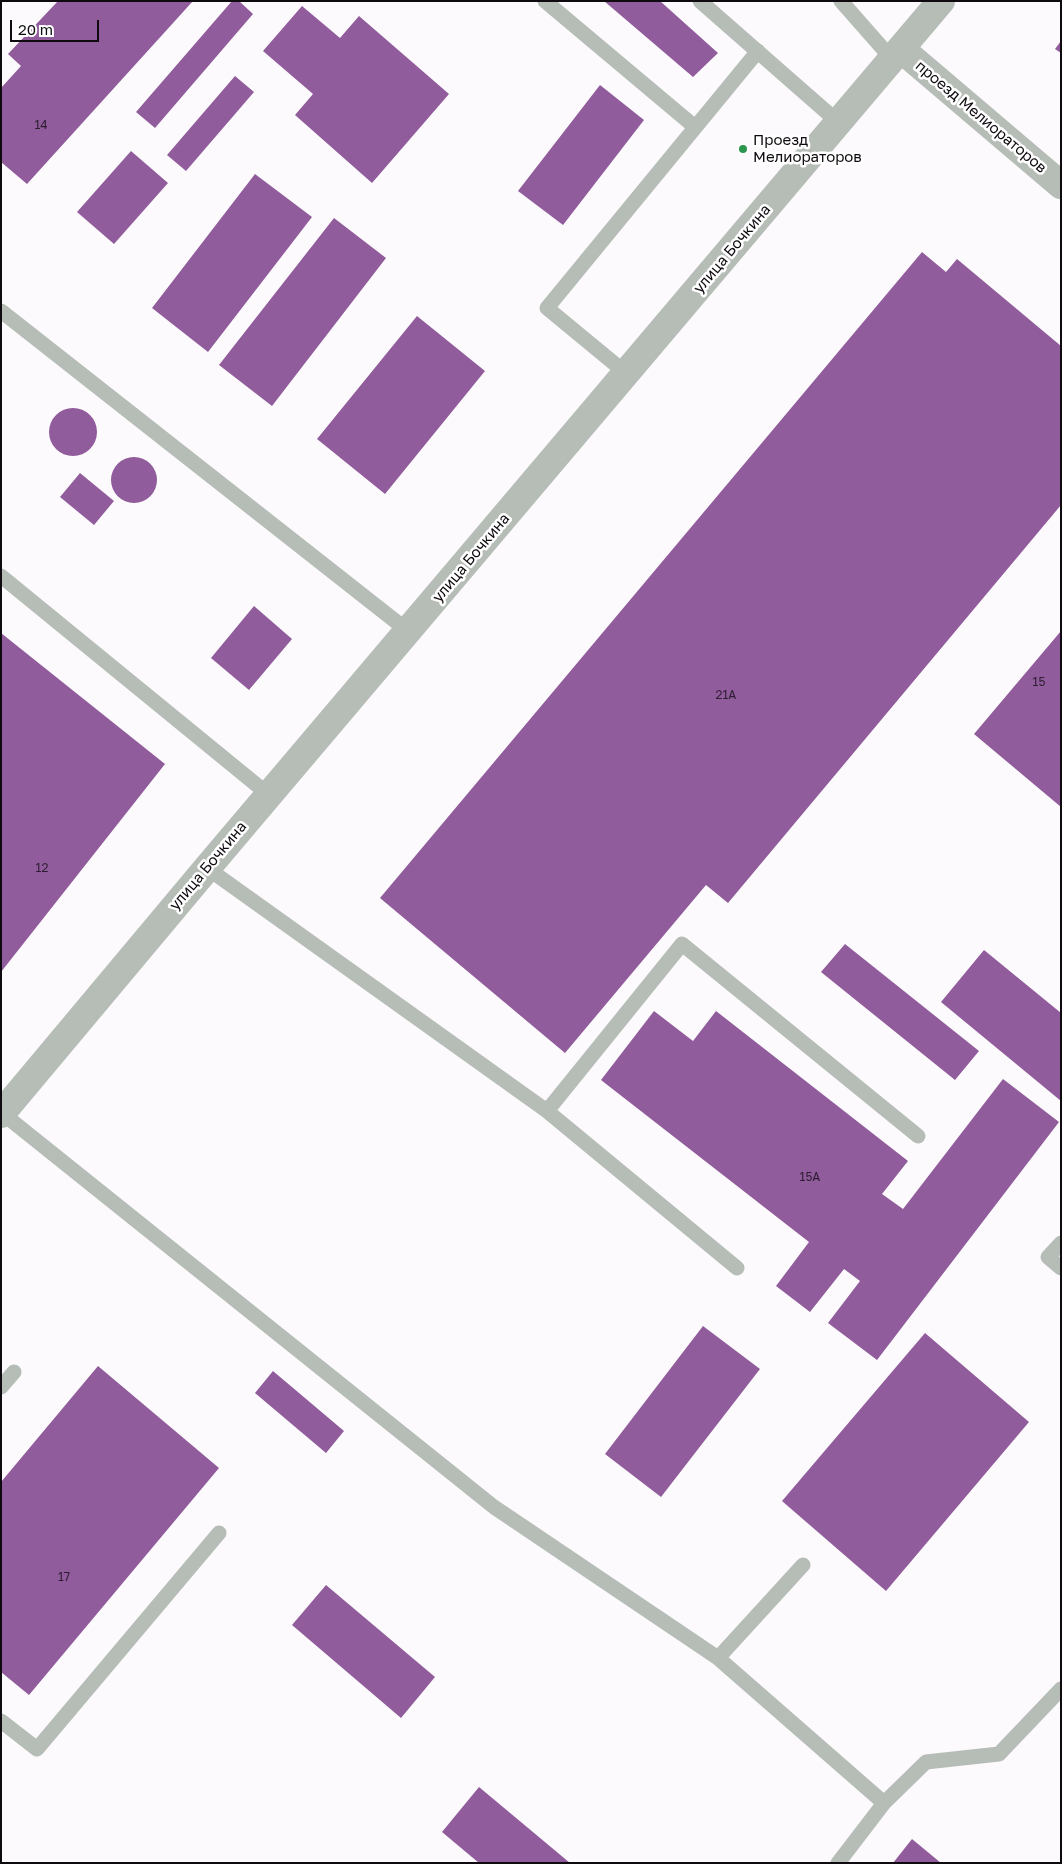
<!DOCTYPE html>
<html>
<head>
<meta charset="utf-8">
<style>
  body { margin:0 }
  #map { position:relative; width:1062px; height:1864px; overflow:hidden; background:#fdfafd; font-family:"Golos Text",sans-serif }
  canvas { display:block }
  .frame { position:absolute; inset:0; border:2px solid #0e0a0f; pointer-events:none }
  .scale { position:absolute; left:10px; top:20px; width:89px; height:22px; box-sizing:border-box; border:2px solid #0e0a0f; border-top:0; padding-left:6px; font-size:15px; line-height:18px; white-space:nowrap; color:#0e0a0f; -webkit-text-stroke:4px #fff; paint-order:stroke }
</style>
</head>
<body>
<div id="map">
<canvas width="1062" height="1864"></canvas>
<div class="frame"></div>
<div class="scale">20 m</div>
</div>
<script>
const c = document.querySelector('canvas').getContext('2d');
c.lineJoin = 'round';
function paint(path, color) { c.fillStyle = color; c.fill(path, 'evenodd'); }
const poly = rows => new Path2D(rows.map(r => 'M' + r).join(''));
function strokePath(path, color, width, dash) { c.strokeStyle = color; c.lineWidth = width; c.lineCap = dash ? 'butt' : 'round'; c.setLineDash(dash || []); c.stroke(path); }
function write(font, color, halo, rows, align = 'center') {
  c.font = font + ' "Golos Text",sans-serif'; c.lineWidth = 5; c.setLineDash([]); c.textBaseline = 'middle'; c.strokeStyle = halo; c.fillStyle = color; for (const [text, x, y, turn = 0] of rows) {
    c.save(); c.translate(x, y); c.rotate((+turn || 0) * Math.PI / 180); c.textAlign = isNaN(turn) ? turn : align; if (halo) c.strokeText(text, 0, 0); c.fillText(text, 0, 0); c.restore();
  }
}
paint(poly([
  [58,1,193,1,27,184,1,162,1,88,21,66,8,54],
  [232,1,239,1,253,14,155,128,136,112],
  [604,1,660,1,718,53,693,77],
  [302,6,340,38,359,16,449,94,372,183,295,115,313,94,263,51],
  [1061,41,1061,53,1055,49],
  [235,76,254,92,186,171,167,155],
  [600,85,644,120,563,225,518,191],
  [131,151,168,183,114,244,77,212],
  [255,174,312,217,208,352,152,308],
  [334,218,386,258,272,406,219,365],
  [922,252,946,272,957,259,1061,346,1061,505,728,903,706,885,565,1053,380,898],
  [417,316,485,371,385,494,317,439],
  '49 432a24 24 0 1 1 48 0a24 24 0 1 1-48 0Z',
  '111 480a23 23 0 1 1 46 0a23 23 0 1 1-46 0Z',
  [80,473,114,501,94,525,60,497],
  [254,606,292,639,249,690,211,658],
  [1061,631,1061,807,974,734],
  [1,633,165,764,1,972],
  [845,944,979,1051,955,1080,821,972],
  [984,950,1061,1013,1061,1101,941,1002],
  [654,1011,693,1041,716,1011,908,1161,882,1194,903,1209,1003,1079,1059,1122,877,1360,828,1323,860,1281,844,1269,810,1312,776,1286,809,1242,601,1080],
  [703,1326,760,1369,661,1497,605,1454],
  [925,1333,1029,1422,886,1591,782,1501],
  [98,1366,219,1468,29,1695,1,1672,1,1482],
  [273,1371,344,1431,326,1453,255,1393],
  [326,1585,435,1677,401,1718,292,1625],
  [479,1787,570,1863,479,1863,442,1832],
  [912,1839,941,1863,893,1863]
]), '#905c9c');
strokePath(poly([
  [545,1,695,127],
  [700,1,838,122],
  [841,1,892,59],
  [1,311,408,631],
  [627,374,547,308,758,51],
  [1,576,269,795],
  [207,868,547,1111,737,1268],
  [547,1111,682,944,918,1136],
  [2,1113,494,1507,718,1658,803,1565],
  [1061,1243,1048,1257,1061,1268],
  [1,1387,14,1372],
  [718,1658,884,1803],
  [1,1721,37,1749,219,1533],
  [838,1863,884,1803,926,1762,999,1754,1061,1689]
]), '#b6bdb7', 15);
strokePath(poly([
  [901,49,1061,185]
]), '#b6bdb7', 28);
strokePath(poly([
  [1,1114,207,868,941,1]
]), '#b6bdb7', 28);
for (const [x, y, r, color] of [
  [743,149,5,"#2b964d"]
]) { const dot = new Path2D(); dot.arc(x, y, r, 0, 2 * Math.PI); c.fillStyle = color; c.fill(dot); strokePath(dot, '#fff', 2); }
write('12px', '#2e1e32', null, [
  ["14",41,125],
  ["15",1039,682],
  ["21А",726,695],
  ["12",42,868],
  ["15А",810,1177],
  ["17",64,1577]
]);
write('15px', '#0e0a0f', '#fff', [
  ["проезд Мелиораторов",981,117,40],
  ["улица Бочкина",732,249,-50],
  ["улица Бочкина",471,558,-50],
  ["улица Бочкина",208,866,-50]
]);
write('15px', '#0e0a0f', '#fff', [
  ["Проезд",753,140],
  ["Мелиораторов",753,157]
], 'left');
</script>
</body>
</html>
